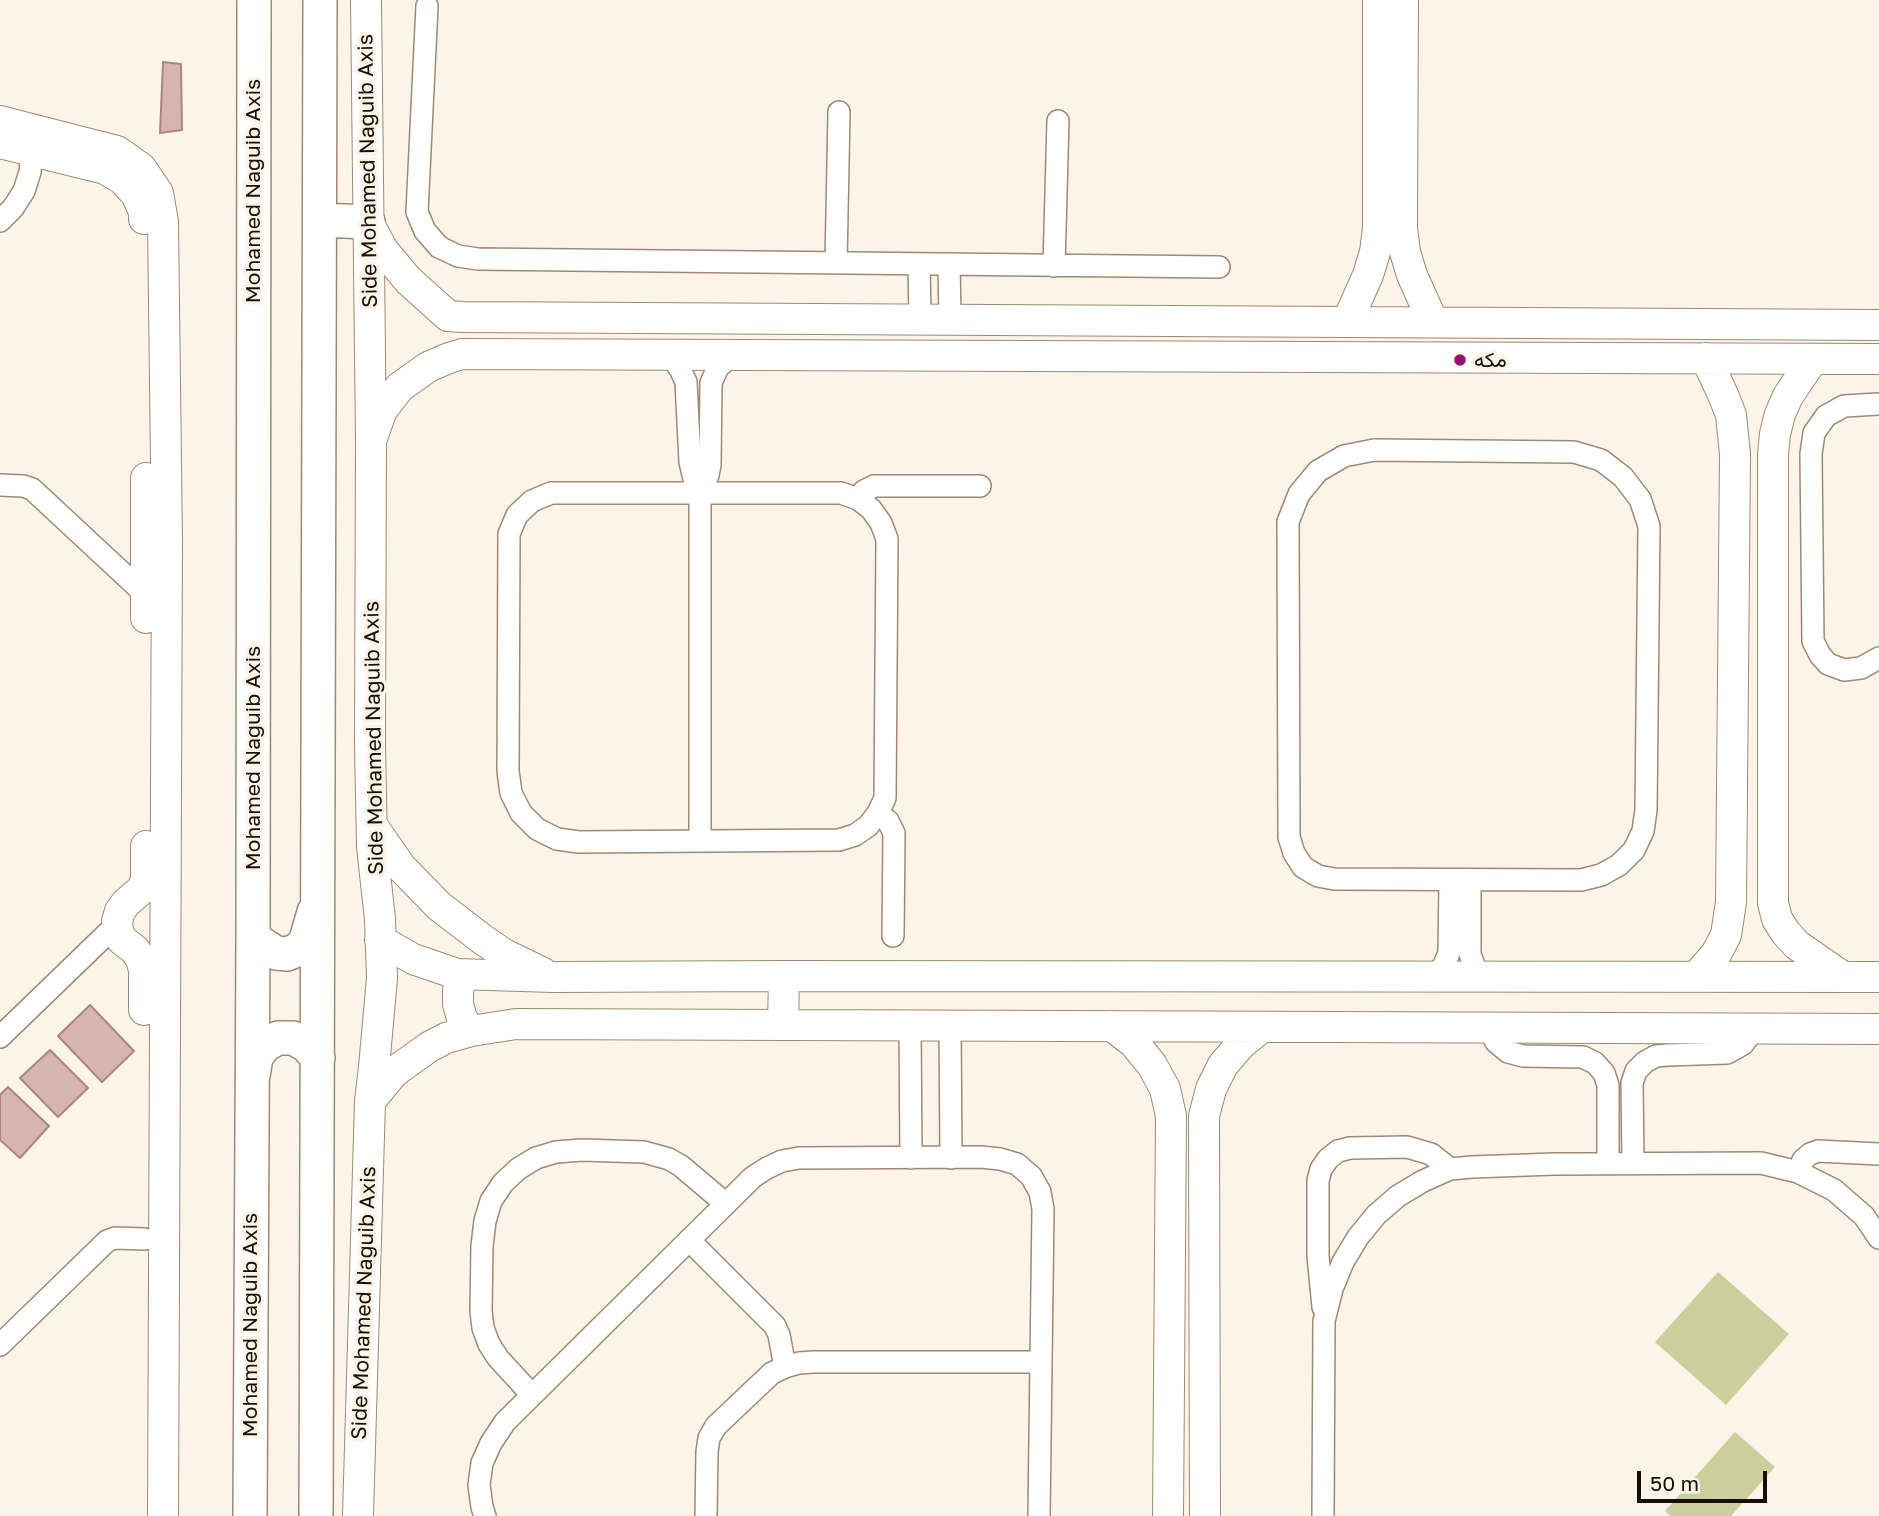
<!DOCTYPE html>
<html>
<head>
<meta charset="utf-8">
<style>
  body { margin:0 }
  #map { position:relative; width:1879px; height:1516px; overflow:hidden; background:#fcf4e9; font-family:"Golos Text",sans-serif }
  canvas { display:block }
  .scale { position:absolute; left:1637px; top:1471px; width:130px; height:32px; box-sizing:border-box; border:4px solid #170f07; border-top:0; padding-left:9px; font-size:21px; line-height:24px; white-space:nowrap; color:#170f07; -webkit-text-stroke:5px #fcf4e9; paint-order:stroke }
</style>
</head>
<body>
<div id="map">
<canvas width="1879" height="1516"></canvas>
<div class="scale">50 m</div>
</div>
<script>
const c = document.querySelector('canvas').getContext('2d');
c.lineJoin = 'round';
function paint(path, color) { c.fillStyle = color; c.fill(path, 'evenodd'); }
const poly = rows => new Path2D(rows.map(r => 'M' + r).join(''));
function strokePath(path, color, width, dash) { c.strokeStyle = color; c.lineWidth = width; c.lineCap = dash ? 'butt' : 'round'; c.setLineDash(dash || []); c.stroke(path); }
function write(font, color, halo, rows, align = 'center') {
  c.font = font + ' "Golos Text",Vazirmatn,sans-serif'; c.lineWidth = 7; c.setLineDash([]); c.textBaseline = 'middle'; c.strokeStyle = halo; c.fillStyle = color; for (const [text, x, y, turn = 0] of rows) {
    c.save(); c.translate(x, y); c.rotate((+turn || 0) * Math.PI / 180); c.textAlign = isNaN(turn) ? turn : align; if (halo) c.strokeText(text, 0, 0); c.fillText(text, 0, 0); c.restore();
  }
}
paint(poly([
  [1718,1272,1789,1334,1726,1405,1655,1342],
  [1735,1432,1775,1467,1731,1516,1670,1516,1665,1511]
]), '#cad09b');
const building = poly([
  [163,62,181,64,182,130,160,133,163,62],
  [90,1005,134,1051,102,1082,58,1036,90,1005],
  [50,1050,88,1088,58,1117,20,1078,50,1050],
  [8,1087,49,1126,20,1158,0,1140,0,1095,8,1087]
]);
paint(building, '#d7b4ae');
strokePath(building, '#a88782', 2);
const street = poly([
  [427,6,417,212,425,231,439,247,458,256,478,259,1219,267],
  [0,221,13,208,24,191,30,172,32,151],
  [836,263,839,112],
  [919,264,920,319],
  [949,264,950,320],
  [1054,266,1058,121],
  [671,355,681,371,686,382,690,462,695,483,700,493],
  [1879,404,1844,406,1826,416,1814,433,1811,454,1813,641,1820,655,1828,664,1844,670,1861,668,1879,658],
  [1374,450,1574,452,1601,460,1623,477,1640,499,1649,526,1646,810,1643,831,1634,850,1619,865,1601,875,1581,880,1334,879,1318,876,1303,867,1294,853,1289,837,1288,522,1299,494,1318,471,1344,456,1374,450],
  [0,485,23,486,32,489,146,595],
  [551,493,841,493,858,499,871,509,881,523,887,539,885,798,878,813,868,826,855,835,839,840,579,842,557,839,537,829,521,813,511,793,508,771,509,534,517,515,532,501,551,493],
  [858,499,864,491,874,486,980,486],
  [878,813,888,821,894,833,893,936],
  [700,841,700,493,708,475,710,465,711,383,718,367,733,355],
  [1470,880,1470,954,1475,968,1487,977],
  [1432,977,1443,967,1449,953,1450,880],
  [910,1026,911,1158],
  [950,1026,951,1158],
  [1488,1028,1496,1042,1508,1052,1523,1056,1583,1057,1595,1063,1604,1073,1608,1085,1608,1163],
  [0,1037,117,924],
  [1633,1163,1632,1083,1636,1071,1645,1062,1656,1056,1668,1055,1727,1053,1743,1044,1754,1029],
  [1798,1172,1803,1160,1810,1154,1818,1151,1879,1154],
  [689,1240,775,1326,779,1335,785,1367],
  [1323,1307,1318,1256,1318,1181,1321,1169,1328,1159,1338,1151,1350,1148,1407,1147,1431,1154,1450,1169],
  [0,1345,107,1241,115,1238,145,1239],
  [531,1394,498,1358,489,1344,483,1328,481,1311,482,1246,485,1221,491,1201,503,1183,518,1169,536,1158,556,1152,582,1150,644,1152,669,1159,681,1166,726,1204],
  [485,1516,482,1507,479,1485,482,1463,491,1443,505,1422,753,1177,767,1168,782,1161,799,1158,981,1157,1000,1159,1017,1164,1031,1176,1040,1192,1043,1209,1039,1516],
  [706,1516,707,1452,709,1438,716,1426,772,1373,785,1367,799,1363,813,1362,1041,1362],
  [1323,1516,1324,1321,1332,1289,1343,1262,1358,1237,1376,1215,1398,1196,1423,1181,1450,1169,1472,1167,1554,1164,1761,1163,1798,1172,1834,1190,1864,1216,1879,1238]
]);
const secondary = poly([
  [1403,0,1402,228,1405,252,1412,275,1433,322],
  [0,121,117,151,141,168,158,193,163,222,167,544,163,1516],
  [0,143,105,169,122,179,136,194,144,212,144,219],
  [368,222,383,250,408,280,448,316,462,317,1879,325],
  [1347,322,1368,275,1375,252,1378,228,1378,0],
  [1813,359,1788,396,1780,414,1775,434,1773,454,1773,903,1777,919,1786,933,1797,945,1843,977],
  [371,441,382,410,400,387,428,367,449,358,462,354,1879,359],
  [146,478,146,618],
  [372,825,401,867,439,906,482,939,504,954,543,973],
  [380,940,413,959,457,974,553,977,784,976,1879,977],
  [464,975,458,989,458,1004,462,1019,471,1031],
  [1696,977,1716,954,1726,935,1731,902,1735,454,1731,415,1724,397,1706,358],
  [144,1010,144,970,141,959,135,950,122,940,118,931,117,921,120,911,126,903,141,890,146,881,146,846],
  [783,1025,784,976],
  [1112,1026,1134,1043,1152,1065,1165,1089,1171,1116,1168,1516],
  [370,1101,394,1072,429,1047,446,1038,471,1031,516,1024,1879,1029],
  [358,1516,370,1101,374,1067,382,978,380,919,372,847,370,745,371,441,366,0],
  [1205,1516,1204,1116,1211,1089,1223,1065,1241,1044,1262,1027]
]);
const primary = poly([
  [320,220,368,222],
  [253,938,276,953,287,954,297,950,305,943,314,912],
  [253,1076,256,1057,265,1045,278,1038,293,1038,306,1045,318,1058],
  [250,1516,253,938,254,0],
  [316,1516,320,0]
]);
strokePath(street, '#9e8a72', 24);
strokePath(secondary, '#9e8a72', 32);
strokePath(primary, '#9e8a72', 36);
strokePath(street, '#fff', 21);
strokePath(secondary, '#fff', 30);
strokePath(primary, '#fff', 33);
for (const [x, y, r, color] of [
  [1460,360,7,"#921470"]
]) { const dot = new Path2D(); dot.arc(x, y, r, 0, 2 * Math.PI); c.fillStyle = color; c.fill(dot); strokePath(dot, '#fcf4e9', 2.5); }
write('21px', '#170f07', '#fcf4e9', [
  ["Side Mohamed Naguib Axis",368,171,-91],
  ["Mohamed Naguib Axis",253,191,-90],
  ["Side Mohamed Naguib Axis",374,738,-91],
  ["Mohamed Naguib Axis",253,758,-90],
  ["Side Mohamed Naguib Axis",364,1303,-88],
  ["Mohamed Naguib Axis",250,1325,-90]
]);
write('21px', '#170f07', '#fcf4e9', [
  ["مكه",1474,360]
], 'left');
</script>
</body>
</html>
